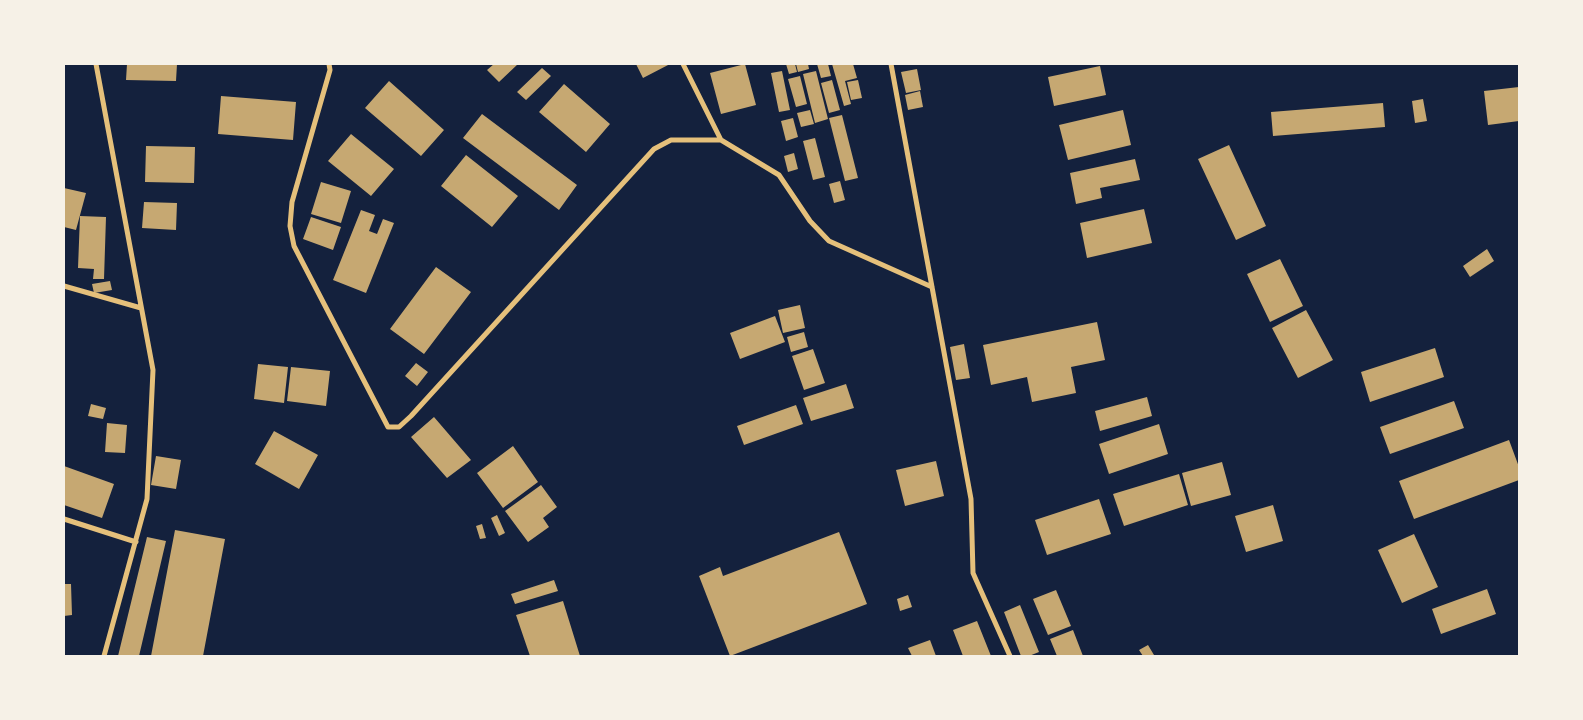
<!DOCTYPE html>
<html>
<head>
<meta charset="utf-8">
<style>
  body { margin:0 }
  #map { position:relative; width:1583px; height:720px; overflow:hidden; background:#14213d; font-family:Spectral,serif }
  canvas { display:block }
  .frame { position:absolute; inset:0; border:65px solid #f6f1e7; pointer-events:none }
</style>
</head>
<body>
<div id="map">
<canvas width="1583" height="720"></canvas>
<div class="frame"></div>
</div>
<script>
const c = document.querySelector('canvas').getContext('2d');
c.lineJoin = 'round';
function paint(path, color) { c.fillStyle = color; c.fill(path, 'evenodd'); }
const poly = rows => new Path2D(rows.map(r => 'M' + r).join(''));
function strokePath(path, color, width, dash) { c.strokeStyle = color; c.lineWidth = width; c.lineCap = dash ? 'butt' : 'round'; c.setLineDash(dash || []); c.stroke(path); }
paint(poly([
  [127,64,177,64,176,81,126,80],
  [494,64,518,64,499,82,487,70],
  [636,64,670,64,643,78],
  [745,64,756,105,721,114,710,73],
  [786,64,795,64,797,72,789,74],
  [796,64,808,64,809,69,798,72],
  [817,64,828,64,831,76,821,78],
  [832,64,853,64,857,78,845,81,851,104,844,106],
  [1100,66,1106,95,1054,106,1048,77],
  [542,68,551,76,526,100,517,92],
  [917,69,921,90,906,93,901,72],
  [782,71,790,110,779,112,771,73],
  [816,71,828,119,815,123,803,74],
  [800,76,807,104,796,107,788,79],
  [832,80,840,110,829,113,821,83],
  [858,80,862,98,851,100,847,82],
  [389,81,444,130,421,156,365,108],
  [564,84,610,124,586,152,539,112],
  [1519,87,1519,121,1488,125,1484,91],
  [920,91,923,107,908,110,905,95],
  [221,96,296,102,293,140,218,134],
  [1423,99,1427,121,1415,123,1412,101],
  [1383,103,1385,127,1273,136,1271,112],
  [810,110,814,124,801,127,797,113],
  [1123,110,1131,145,1068,160,1059,125],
  [482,114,577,185,559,210,463,138],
  [842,115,858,178,845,181,829,118],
  [793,118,798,137,786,141,781,121],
  [351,134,394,169,371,196,328,161],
  [815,138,825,177,813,180,803,141],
  [1229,145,1266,226,1236,240,1198,159],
  [146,146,195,147,194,183,145,182],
  [794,153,798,169,788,172,784,156],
  [466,155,518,196,492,227,441,186],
  [1135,159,1140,180,1100,188,1102,198,1076,204,1070,173],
  [840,181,845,200,834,203,829,184],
  [321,182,351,191,341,223,311,214],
  [64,188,86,193,76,230,64,227],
  [144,202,177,203,176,230,142,228],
  [1144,209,1152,243,1087,258,1080,223],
  [361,210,375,215,369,231,377,234,383,219,394,223,366,293,333,280],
  [80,216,106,217,104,279,93,279,94,269,78,268],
  [311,217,341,227,333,250,303,239],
  [1487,249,1494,261,1470,277,1463,266],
  [1280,259,1303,306,1270,322,1247,274],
  [436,267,471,292,424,354,390,329],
  [110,281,112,290,94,293,92,284],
  [800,305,805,328,783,333,778,310],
  [1306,310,1333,360,1298,378,1272,328],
  [775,316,785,342,740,359,730,333],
  [1097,322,1105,360,1071,367,1076,393,1032,402,1027,377,991,385,983,345],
  [804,332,808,347,791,352,787,337],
  [964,344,970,378,956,380,950,347],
  [1435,348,1444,377,1370,402,1361,372],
  [813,349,825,383,804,390,792,356],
  [416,363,428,372,417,386,405,376],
  [258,364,288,367,284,403,254,399],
  [291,367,330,371,326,406,287,401],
  [846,384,854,408,811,421,803,398],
  [1147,397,1152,416,1100,431,1095,411],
  [1454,401,1464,428,1390,454,1380,427],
  [91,404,106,408,103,419,88,416],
  [796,405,803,424,744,445,737,426],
  [434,417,471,460,447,478,411,437],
  [107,423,127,425,125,453,105,452],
  [1159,424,1168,454,1109,474,1099,444],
  [274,431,318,455,299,489,255,464],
  [1509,440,1519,467,1519,480,1414,519,1399,481],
  [513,446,538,482,503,508,477,473],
  [156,456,181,460,176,489,151,485],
  [936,461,944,496,905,506,896,470],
  [1222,462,1231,495,1191,506,1182,473],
  [64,466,114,484,102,518,64,505],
  [1179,474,1188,505,1124,526,1113,494],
  [541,485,557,507,543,518,549,527,528,542,505,511],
  [1099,499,1111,534,1047,555,1035,520],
  [1273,505,1283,541,1246,552,1235,516],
  [497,515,505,533,499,536,491,518],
  [482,524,486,538,480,539,476,526],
  [175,530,225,539,203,656,151,656],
  [839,532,867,604,730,656,699,576,720,567,723,576],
  [1414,534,1438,587,1402,603,1378,550],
  [147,537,166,541,139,656,118,656],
  [554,580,558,591,515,604,511,594],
  [64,584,71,584,72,615,64,616],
  [1487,589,1496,614,1441,634,1432,609],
  [1056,590,1071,626,1048,635,1033,599],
  [908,595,912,607,900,611,897,599],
  [563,601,580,656,530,656,516,615],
  [1020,605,1039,652,1029,656,1021,656,1004,612],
  [977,621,991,656,963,656,953,630],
  [1073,630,1083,656,1057,656,1050,639],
  [930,640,936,656,912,656,908,648],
  [1148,645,1154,655,1143,656,1139,650]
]), '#c6a872');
strokePath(poly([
  [96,64,153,370,147,499,104,656],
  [329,64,330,70,292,202,290,226,294,246,388,427,399,427,411,416,654,149,671,140,721,140,779,175,810,221,829,241,932,287],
  [683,64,721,140],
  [891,64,971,499,973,573,1010,656],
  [64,286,141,308],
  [64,519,136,542]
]), '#e5c07b', 5);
</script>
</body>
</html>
